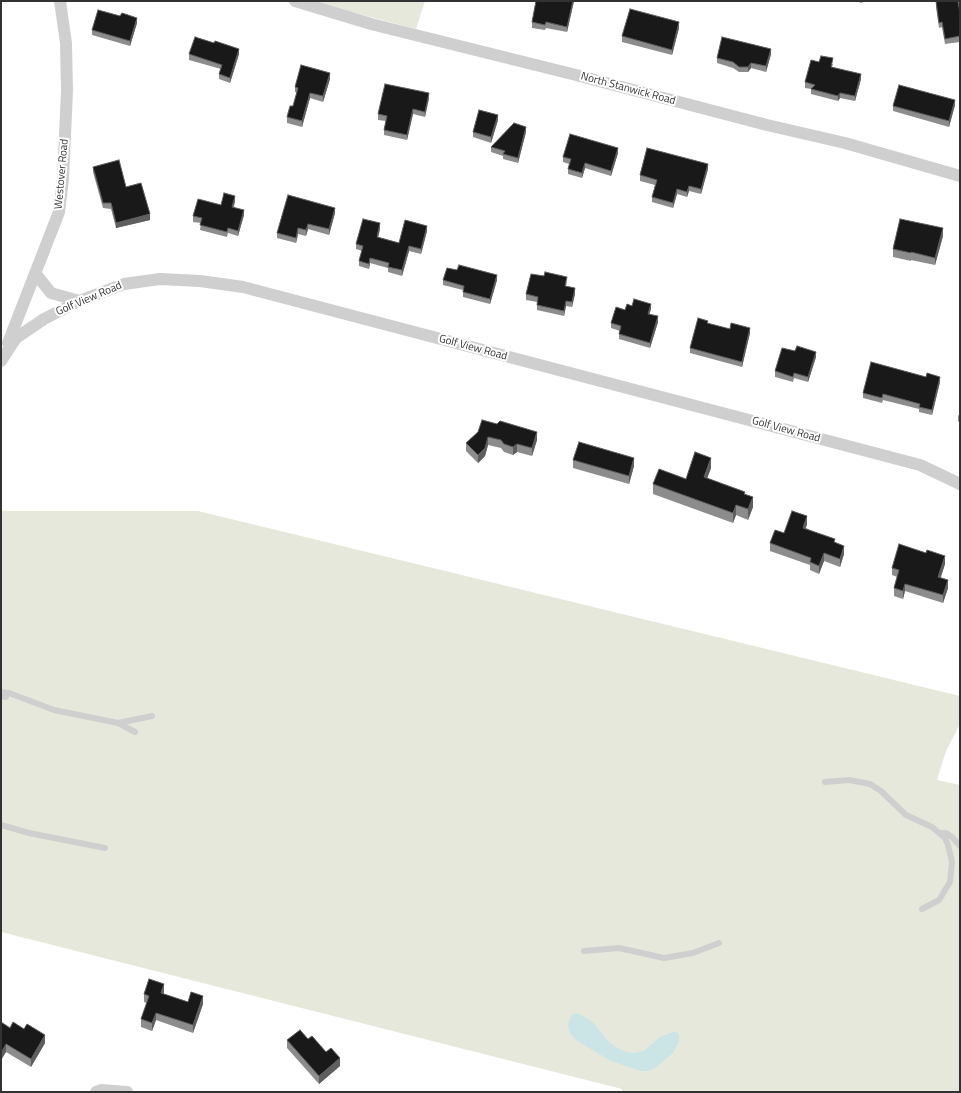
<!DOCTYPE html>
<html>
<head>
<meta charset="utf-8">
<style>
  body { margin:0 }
  #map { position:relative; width:961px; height:1093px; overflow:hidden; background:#fff; font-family:"Titillium Web",sans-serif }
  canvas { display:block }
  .frame { position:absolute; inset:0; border:2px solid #323232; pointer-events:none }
</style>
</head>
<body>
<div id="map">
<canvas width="961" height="1093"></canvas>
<div class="frame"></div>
</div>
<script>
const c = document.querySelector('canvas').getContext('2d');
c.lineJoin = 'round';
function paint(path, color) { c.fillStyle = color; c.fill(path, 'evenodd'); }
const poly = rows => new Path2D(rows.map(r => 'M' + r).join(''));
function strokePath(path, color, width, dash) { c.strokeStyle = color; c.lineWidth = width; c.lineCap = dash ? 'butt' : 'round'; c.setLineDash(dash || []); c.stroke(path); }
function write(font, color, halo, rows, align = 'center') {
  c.font = font + ' "Titillium Web",sans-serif'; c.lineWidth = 4; c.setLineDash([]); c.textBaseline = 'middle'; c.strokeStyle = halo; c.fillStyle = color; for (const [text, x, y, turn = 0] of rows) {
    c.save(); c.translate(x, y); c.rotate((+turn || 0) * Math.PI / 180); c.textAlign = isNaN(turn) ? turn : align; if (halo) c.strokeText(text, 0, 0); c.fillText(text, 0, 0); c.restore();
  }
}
paint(poly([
  [309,1,425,1,416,29],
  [1,511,198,511,960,696,960,724,946,751,937,780,960,785,960,1092,622,1092,622,1089,1,932]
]), '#e7e8dc');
paint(poly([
  [578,1013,593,1022,607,1040,614,1046,626,1052,635,1053,645,1050,660,1037,673,1032,677,1032,679,1035,679,1042,673,1053,655,1068,648,1071,641,1071,628,1067,609,1060,576,1040,570,1033,568,1026,569,1020,572,1015]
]), '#cbe5e6');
strokePath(poly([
  [1,692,9,693,54,710,118,723,135,732],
  [1,696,6,697],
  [118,723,152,716],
  [825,782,849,780,870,784,881,791,906,815,932,827,945,838,948,845,952,862,950,882,939,900,922,909],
  [1,825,29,833,105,848],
  [941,833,946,833,952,837,960,846],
  [584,951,619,948,664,958,693,953,719,943]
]), '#cfcfcf', 6);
strokePath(poly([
  [295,1,371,24,572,74,767,125,845,143,960,176],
  [35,273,51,293,79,301],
  [8,343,59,212,63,179,67,91,66,43,60,1],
  [1,361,16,338,44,319,79,301,124,284,160,279,200,281,243,287,920,465,960,484],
  [96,1092,101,1090,127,1092]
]), '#cfcfcf', 12);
paint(poly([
  [574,1,567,32,546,28,545,30,532,28,532,22],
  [855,1,863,1,862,3],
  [936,1,960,13,960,42,945,44,942,27,939,28,936,7],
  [137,23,130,46,92,35,92,30],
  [679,28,672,55,622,42,622,36],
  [214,43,239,54,230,83,219,79,219,74,221,69,189,60,189,54],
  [771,54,766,72,751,68,748,72,739,72,733,68,717,63,717,58],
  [819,62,833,64,832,67,861,79,855,101,840,98,838,101,811,94,811,89,805,88,805,82],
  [330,79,323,102,310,98,302,127,287,123,287,117,293,106,297,93,295,92,295,87],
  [429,98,425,117,413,114,407,140,384,135,384,130,386,121,378,120,378,114],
  [955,105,949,127,893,111,893,106],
  [498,120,491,143,473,137,473,132],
  [526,132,518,163,503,159,503,156,491,152,491,147],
  [618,153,611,176,585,168,582,178,568,174,568,169,569,164,563,162,563,157],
  [93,167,150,220,116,228,111,209,103,208,93,172],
  [708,169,701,194,689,191,687,197,677,194,673,208,652,202,652,197,655,185,640,181,640,175],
  [235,201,234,207,244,215,238,236,228,233,227,237,200,230,201,223,193,222,193,216,221,205],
  [335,213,329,235,308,229,306,236,298,234,296,243,277,238,277,233],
  [380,229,378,237,399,243,427,231,421,254,409,251,402,276,388,272,388,268,370,263,369,269,359,266,359,261,362,251,356,249,356,244],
  [943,236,935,265,911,260,911,261,893,257,893,249],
  [443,280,497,280,490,304,463,297,463,290,443,285],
  [567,282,566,286,575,294,572,307,566,306,564,316,537,310,537,302,526,300,526,294],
  [632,306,651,309,649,314,658,322,650,348,619,339,619,334,620,331,611,328,611,323],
  [708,324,730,329,750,333,742,367,690,353,690,348],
  [816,357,808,382,794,378,793,382,775,377,775,371],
  [940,382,932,415,919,412,919,409,883,400,882,403,863,398,863,393],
  [960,413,960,423,958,421,958,416],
  [478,432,537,440,532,456,517,452,513,455,504,452,501,448,488,445,485,456,478,463,466,451,466,443],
  [573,460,634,466,629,484,573,468],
  [711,468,707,478,745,494,753,507,748,520,736,515,733,523,653,494,653,484,686,479],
  [807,524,806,528,835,542,844,554,840,567,824,561,819,574,810,570,810,565,770,551,770,543,784,533],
  [945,564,941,577,948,588,943,603,905,591,903,599,894,596,894,588,897,577,892,575,892,568],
  [164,992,163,994,188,1002,203,1004,193,1033,156,1020,152,1031,141,1027,141,1019,147,1003,144,1002,144,994],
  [1,1022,10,1028,45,1043,31,1067,6,1052,1,1060],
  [308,1039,326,1052,340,1066,319,1084,287,1048,287,1040]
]), '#8c8c8c');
paint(poly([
  [573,1,574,1,567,32,567,27],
  [137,18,137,23,130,46,130,41],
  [679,22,679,28,672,55,672,50],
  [239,49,239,54,230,83,230,78],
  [771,49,771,54,766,72,766,66],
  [751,63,751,68,748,72,748,67],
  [330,73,330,79,323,102,323,96],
  [861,74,861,79,855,101,855,96],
  [310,93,310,98,302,127,302,121],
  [429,93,429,98,425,117,425,112],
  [840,93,840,98,838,101,838,96],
  [955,100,955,105,949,127,949,121],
  [413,109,413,114,407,140,407,135],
  [498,115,498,120,491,143,491,137],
  [526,127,526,132,518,163,518,158],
  [618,148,618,153,611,176,611,171],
  [585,163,585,168,582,178,582,173],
  [708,164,708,169,701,194,701,189],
  [689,186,689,191,687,197,687,192],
  [677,189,677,194,673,208,673,203],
  [235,196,235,201,232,212,232,207],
  [335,208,335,213,329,235,329,229],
  [244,210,244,215,238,236,238,231],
  [150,214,150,220,116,228,116,223],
  [380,223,380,229,377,242,377,237],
  [308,224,308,229,306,236,306,230],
  [427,226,427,231,421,254,421,249],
  [298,228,298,234,296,243,296,238],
  [943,228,943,236,935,265,935,258],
  [409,246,409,251,402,276,402,270],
  [370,258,370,263,369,269,369,264],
  [497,275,497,280,490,304,490,299],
  [575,288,575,294,572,307,572,302],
  [566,301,566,306,564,316,564,311],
  [651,304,651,309,648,319,648,314],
  [658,316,658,322,650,348,650,343],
  [750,328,750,333,742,367,742,362],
  [816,352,816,357,808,382,808,377],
  [940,377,940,382,932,415,932,410],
  [537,432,537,440,532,456,532,448],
  [488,437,488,445,485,456,478,463,478,455],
  [517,444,517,452,513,455,513,447],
  [634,458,634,466,629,484,629,476],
  [711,458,711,468,704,487,704,477],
  [753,497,753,507,748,520,748,509],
  [736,505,736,515,733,523,733,513],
  [807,516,807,524,803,535,803,528],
  [844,546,844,554,840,567,840,559],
  [824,553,824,561,819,574,819,566],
  [945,556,945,564,938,585,938,577],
  [948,580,948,588,943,603,943,595],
  [905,584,905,591,903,599,903,591],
  [164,984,164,992,161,1001,161,993],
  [203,996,203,1004,193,1033,193,1025],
  [156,1013,156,1020,152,1031,152,1023],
  [45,1035,45,1043,31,1067,31,1059],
  [6,1044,6,1052,1,1060,1,1053],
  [340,1058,340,1066,319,1084,319,1076]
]), '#5e5e5e');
const building = poly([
  [536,1,573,1,567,27,546,22,545,25,532,22,536,1],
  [936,1,958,1,960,13,960,36,945,39,942,22,939,23,936,1],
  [630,9,679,22,672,50,622,36,630,9],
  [98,10,120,16,122,13,137,18,130,41,92,30,98,10],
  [195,37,214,43,215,41,239,49,230,78,219,74,222,65,189,54,195,37],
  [722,37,771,49,766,66,751,63,748,67,739,67,733,62,717,58,722,37],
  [821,56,833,58,831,67,861,74,855,96,840,93,838,96,811,89,815,85,805,82,811,60,819,62,821,56],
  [301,65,330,73,323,96,310,93,302,121,287,117,290,106,293,106,298,88,295,87,301,65],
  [385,84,429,93,425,112,413,109,407,135,384,130,387,116,378,114,385,84],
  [899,85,955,100,949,121,893,106,899,85],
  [479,110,498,115,491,137,473,132,479,110],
  [514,123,526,127,518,158,503,154,505,151,491,147,514,123],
  [570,134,618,148,611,171,585,163,582,173,568,169,571,159,563,157,570,134],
  [647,148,708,164,701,189,689,186,687,192,677,189,673,203,652,197,657,180,640,175,647,148],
  [119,160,126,187,141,183,150,214,116,223,111,203,103,203,93,167,119,160],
  [224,193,235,196,232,207,244,210,238,231,228,228,227,232,200,225,202,218,193,216,198,199,221,205,224,193],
  [288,195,335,208,329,229,308,224,306,230,298,228,296,238,277,233,288,195],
  [363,219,380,223,377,237,399,243,405,220,427,226,421,249,409,246,402,270,388,267,389,263,370,258,369,264,359,261,363,246,356,244,363,219],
  [900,219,943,228,935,258,911,252,911,253,893,249,900,219],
  [459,265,497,275,490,299,463,292,464,286,443,280,447,268,457,270,459,265],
  [545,272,567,277,565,286,575,288,572,302,566,301,564,311,537,305,538,297,526,294,531,274,544,276,545,272],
  [634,299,651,304,648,314,658,316,650,343,619,334,621,326,611,323,616,307,625,310,627,304,632,306,634,299],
  [698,318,708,321,707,323,730,329,731,323,750,328,742,362,690,348,698,318],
  [797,346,816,352,808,377,794,373,793,377,775,371,782,348,795,351,797,346],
  [871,362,926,377,927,373,940,377,932,410,919,407,920,404,883,394,882,398,863,393,871,362],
  [482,420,497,424,500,421,537,432,532,448,517,444,513,447,504,444,501,440,488,437,485,448,478,455,466,443,478,432,482,420],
  [579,442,634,458,629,476,573,460,579,442],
  [695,452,711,458,704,477,745,492,744,494,753,497,748,509,736,505,733,513,653,484,659,469,686,479,695,452],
  [792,511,807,516,803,528,835,539,834,542,844,546,840,559,824,553,819,566,810,562,811,558,770,543,775,530,784,533,792,511],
  [899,544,926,553,927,550,945,556,938,577,948,580,943,595,905,584,903,591,894,588,899,570,892,568,899,544],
  [149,979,164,984,161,993,188,1002,191,992,203,996,193,1025,156,1013,152,1023,141,1019,149,996,144,994,149,979],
  [1,1022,10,1028,13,1022,24,1029,27,1024,45,1035,31,1059,6,1044,1,1053,1,1022],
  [300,1030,308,1039,312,1036,326,1052,331,1048,340,1058,319,1076,287,1040,300,1030]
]);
paint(building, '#191919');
strokePath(building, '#5e5e5e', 1);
write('11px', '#323232', '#fff', [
  ["North Stanwick Road",628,89,15],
  ["Westover Road",62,174,-85],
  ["Golf View Road",89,299,-23],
  ["Golf View Road",473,348,15],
  ["Golf View Road",786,430,15]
]);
</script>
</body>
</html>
